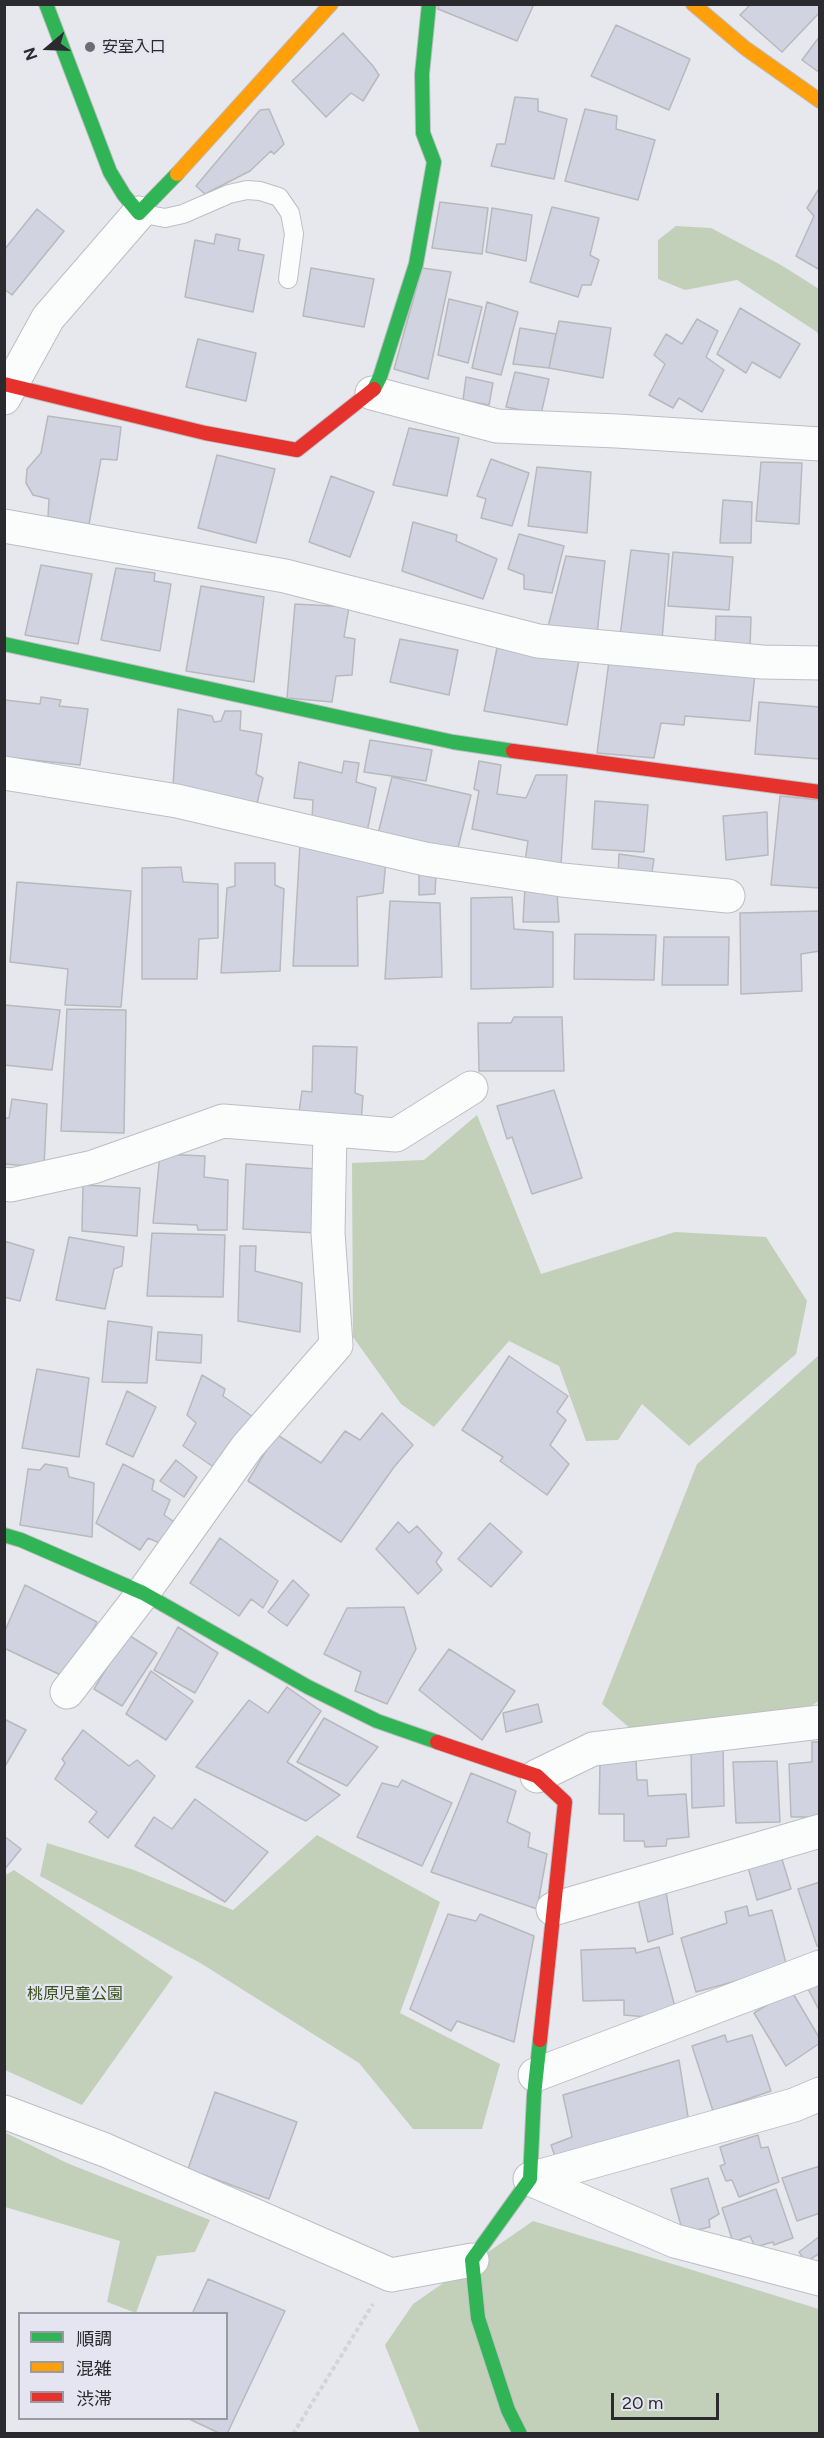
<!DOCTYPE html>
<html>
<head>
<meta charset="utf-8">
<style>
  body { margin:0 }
  #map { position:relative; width:824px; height:2438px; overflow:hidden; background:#e7e8ee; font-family:Figtree,"Noto Sans JP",sans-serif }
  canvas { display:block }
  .frame { position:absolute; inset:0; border:6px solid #2a2a2f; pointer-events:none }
  .legend { position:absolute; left:18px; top:2312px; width:210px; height:108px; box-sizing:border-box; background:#e4e5f1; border:2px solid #9a9aa3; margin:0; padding:8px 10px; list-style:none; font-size:18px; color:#2a2a2f }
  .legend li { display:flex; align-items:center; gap:12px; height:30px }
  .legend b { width:30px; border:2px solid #9a9aa3 }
  .north { position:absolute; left:18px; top:18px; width:60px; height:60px; -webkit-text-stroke:4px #e4e5f1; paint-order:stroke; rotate:251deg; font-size:16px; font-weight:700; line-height:24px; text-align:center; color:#2a2a2f }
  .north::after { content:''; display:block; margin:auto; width:21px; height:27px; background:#2a2a2f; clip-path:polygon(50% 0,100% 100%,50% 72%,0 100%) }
  .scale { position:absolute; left:611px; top:2393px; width:108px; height:27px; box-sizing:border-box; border:3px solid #2a2a2f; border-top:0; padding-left:8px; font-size:18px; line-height:21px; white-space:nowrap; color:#2a2a2f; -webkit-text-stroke:4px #e4e5f1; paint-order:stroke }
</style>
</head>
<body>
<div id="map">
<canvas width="824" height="2438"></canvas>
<div class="frame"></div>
<ul class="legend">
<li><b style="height:8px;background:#30b455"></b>順調</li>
<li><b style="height:8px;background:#ff9f0a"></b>混雑</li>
<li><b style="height:8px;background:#e5322d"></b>渋滞</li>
</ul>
<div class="north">N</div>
<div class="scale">20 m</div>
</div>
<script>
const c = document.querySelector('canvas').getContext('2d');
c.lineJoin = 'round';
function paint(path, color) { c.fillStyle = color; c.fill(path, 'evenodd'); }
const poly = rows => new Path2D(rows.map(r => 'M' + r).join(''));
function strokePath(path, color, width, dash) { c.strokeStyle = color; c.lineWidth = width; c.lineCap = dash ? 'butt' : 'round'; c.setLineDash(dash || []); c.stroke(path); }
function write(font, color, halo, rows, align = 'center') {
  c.font = font + ' Figtree,"Noto Sans JP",sans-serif'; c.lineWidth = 4.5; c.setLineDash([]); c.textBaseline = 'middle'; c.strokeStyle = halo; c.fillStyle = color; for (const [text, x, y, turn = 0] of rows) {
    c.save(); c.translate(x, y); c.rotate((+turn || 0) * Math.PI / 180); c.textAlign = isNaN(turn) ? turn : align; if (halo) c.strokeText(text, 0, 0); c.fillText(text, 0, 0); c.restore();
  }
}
paint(poly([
  [676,226,711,228,781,265,819,289,819,337,817,332,737,280,685,290,658,279,658,240],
  [477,1115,541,1274,675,1232,766,1237,807,1301,796,1354,689,1446,642,1404,618,1440,586,1441,559,1366,509,1341,434,1427,401,1404,353,1337,352,1163,424,1160],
  [819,1355,819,1701,811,1706,632,1730,602,1704,697,1464],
  [317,1835,440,1902,400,2013,500,2064,482,2129,413,2129,359,2063,202,1964,40,1876,47,1843,134,1870,233,1910],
  [14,1870,173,1977,82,2105,5,2070,4,1876],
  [4,2132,67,2163,210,2220,195,2252,157,2256,136,2313,107,2302,120,2241,5,2207],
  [533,2221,819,2309,819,2433,420,2433,385,2345,413,2304]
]), '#c2d0b9');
const building = poly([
  [439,4,534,4,517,41,438,9,439,4],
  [751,4,820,4,820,12,782,52,740,15,751,4],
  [616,25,690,59,669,110,591,76,616,25],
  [343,33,373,66,379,75,363,101,351,93,326,117,292,81,343,33],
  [820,36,820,73,802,60,820,36],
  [515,97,538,99,538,111,567,119,554,179,491,166,497,144,505,144,515,97],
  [269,109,284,144,274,154,271,151,250,171,205,194,196,186,260,110,269,109],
  [585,109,617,116,616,129,655,140,638,200,565,181,585,109],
  [820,187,820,270,796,256,814,216,807,208,820,187],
  [440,202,488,208,482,254,432,248,440,202],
  [552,207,599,218,590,255,599,260,591,285,582,285,578,297,530,282,552,207],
  [492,208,532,215,526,261,486,252,492,208],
  [37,209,64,231,12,295,4,289,4,250,37,209],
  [216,234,240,239,238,250,264,255,253,312,185,297,195,240,214,244,216,234],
  [311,268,374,279,364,327,303,316,311,268],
  [422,268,451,272,428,379,394,369,422,268],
  [449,299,482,307,468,363,438,355,449,299],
  [487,302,518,312,501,375,472,368,487,302],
  [740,308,800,344,780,378,752,362,746,373,717,354,740,308],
  [697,319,718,331,706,357,724,370,702,412,679,398,673,408,649,395,665,364,654,355,666,334,682,344,697,319],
  [559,321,611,328,603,378,549,368,559,321],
  [520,328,556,334,549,368,513,364,520,328],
  [198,339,256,353,246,401,186,387,198,339],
  [515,372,549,379,541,414,506,407,515,372],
  [466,377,493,383,489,405,463,400,466,377],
  [48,416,121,427,117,460,101,459,89,524,48,517,49,499,33,495,26,483,27,469,41,453,48,416],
  [409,428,459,438,447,496,393,485,409,428],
  [217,455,275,469,256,543,198,528,217,455],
  [491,459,529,473,512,526,481,518,486,499,477,496,491,459],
  [761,462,802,463,799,524,756,521,761,462],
  [537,467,591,472,587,533,528,526,537,467],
  [331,476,374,492,350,557,309,542,331,476],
  [723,500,752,502,751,543,720,543,723,500],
  [413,522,457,535,456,541,497,559,483,599,402,571,413,522],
  [519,534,564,546,552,593,524,589,524,575,508,569,519,534],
  [631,550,669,554,662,640,620,636,631,550],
  [673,552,733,557,729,610,668,606,673,552],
  [566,556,605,561,597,634,548,627,566,556],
  [41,565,92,574,78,644,25,635,41,565],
  [116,568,155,573,154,581,171,584,160,651,101,640,116,568],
  [201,586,264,597,254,682,186,671,201,586],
  [295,604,349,607,344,637,355,639,352,675,336,676,332,702,287,698,295,604],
  [716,616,751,617,750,648,715,648,716,616],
  [400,639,458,650,449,695,390,682,400,639],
  [497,648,579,660,567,725,484,711,497,648],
  [609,661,755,673,750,721,685,716,684,725,661,723,654,758,597,753,609,661],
  [41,697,61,700,59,706,88,709,80,765,4,757,5,700,40,704,41,697],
  [759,702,820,707,820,759,755,754,759,702],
  [178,709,212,716,214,722,221,721,225,711,241,711,240,730,262,734,256,774,263,778,255,812,173,786,178,709],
  [370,740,432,750,426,781,364,772,370,740],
  [344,761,359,763,356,782,376,788,367,832,312,820,313,800,294,798,299,762,342,773,344,761],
  [479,761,501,765,497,794,526,798,536,775,567,775,561,864,525,861,528,841,472,829,479,791,474,789,479,761],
  [392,777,471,795,457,852,377,838,392,777],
  [780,796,820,800,820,888,771,885,780,796],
  [595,801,648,805,644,852,592,849,595,801],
  [767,812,768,855,726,860,723,816,767,812],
  [300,844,386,860,383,893,357,897,358,966,293,966,300,844],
  [619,854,654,859,651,879,618,876,619,854],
  [235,863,275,863,275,885,284,889,280,971,221,973,227,888,235,886,235,863],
  [181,867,183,882,218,884,218,938,199,939,197,979,142,979,142,868,181,867],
  [419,871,436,872,435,894,419,895,419,871],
  [17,882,131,891,121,1007,65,1005,68,969,10,962,17,882],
  [525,888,557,893,559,922,523,922,525,888],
  [512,897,514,929,553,932,553,987,471,989,471,898,512,897],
  [390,901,440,903,442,977,385,979,390,901],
  [820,911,820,951,801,954,802,991,741,994,740,913,820,911],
  [575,934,656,935,654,980,574,979,575,934],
  [664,937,729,937,728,985,662,985,664,937],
  [4,1005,60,1010,52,1070,4,1065,4,1005],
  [67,1009,126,1010,124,1133,61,1131,67,1009],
  [514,1017,562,1017,564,1071,479,1071,478,1023,511,1023,514,1017],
  [313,1046,357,1047,355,1093,363,1096,361,1122,298,1119,302,1091,312,1092,313,1046],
  [554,1090,582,1178,532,1194,512,1137,507,1139,497,1106,554,1090],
  [12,1099,47,1104,44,1167,4,1164,4,1118,9,1118,12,1099],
  [160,1154,205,1156,204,1177,228,1180,227,1230,198,1230,197,1225,153,1223,160,1154],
  [246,1164,317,1169,317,1233,243,1229,246,1164],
  [83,1185,140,1188,137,1236,82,1231,83,1185],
  [152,1233,225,1235,223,1297,147,1296,152,1233],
  [69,1237,124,1247,122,1266,114,1269,105,1309,56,1300,69,1237],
  [4,1241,34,1250,20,1301,4,1297,4,1241],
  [240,1246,256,1246,255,1271,302,1283,300,1332,238,1321,240,1246],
  [108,1321,152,1327,147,1383,102,1382,108,1321],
  [158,1332,202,1335,201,1363,156,1360,158,1332],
  [509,1356,568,1396,557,1412,566,1420,550,1445,569,1464,547,1495,500,1461,503,1457,462,1430,509,1356],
  [37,1369,89,1378,79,1457,22,1448,37,1369],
  [202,1375,225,1389,223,1396,253,1417,215,1468,183,1446,196,1423,187,1415,202,1375],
  [127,1391,156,1407,133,1457,106,1444,127,1391],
  [382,1413,413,1445,394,1467,341,1542,248,1481,276,1434,321,1463,345,1431,360,1440,382,1413],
  [176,1460,197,1477,184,1497,160,1481,176,1460],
  [45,1464,67,1468,69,1477,94,1483,92,1537,20,1525,28,1469,40,1470,45,1464],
  [123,1464,154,1480,152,1490,170,1500,164,1515,176,1523,162,1544,148,1538,140,1550,96,1523,123,1464],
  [398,1522,409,1533,417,1526,442,1553,436,1562,442,1570,418,1594,376,1549,398,1522],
  [490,1523,522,1552,491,1587,458,1559,490,1523],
  [220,1538,278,1581,263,1608,251,1599,239,1616,190,1583,220,1538],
  [293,1580,309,1595,287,1626,268,1612,293,1580],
  [25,1585,97,1622,67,1678,4,1648,4,1633,25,1585],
  [404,1607,416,1649,387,1704,355,1691,361,1672,324,1654,347,1608,404,1607],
  [178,1627,218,1653,195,1693,154,1670,178,1627],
  [127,1634,157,1653,122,1706,94,1689,127,1634],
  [449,1649,515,1691,482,1740,419,1690,449,1649],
  [151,1671,193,1701,166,1740,126,1714,151,1671],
  [287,1687,321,1711,287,1762,340,1795,306,1821,196,1767,249,1700,268,1713,287,1687],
  [538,1704,542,1722,506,1732,503,1713,538,1704],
  [324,1718,378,1747,347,1786,297,1762,324,1718],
  [4,1719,26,1730,4,1768,4,1719],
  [83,1730,129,1766,137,1760,155,1776,108,1838,89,1822,97,1812,55,1779,65,1763,62,1759,83,1730],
  [812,1742,820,1742,820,1817,791,1817,789,1764,812,1762,812,1742],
  [723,1746,724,1806,692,1808,691,1750,723,1746],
  [636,1761,637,1780,647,1780,648,1796,686,1794,689,1837,667,1839,666,1846,645,1847,644,1841,624,1841,624,1814,599,1814,600,1763,636,1761],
  [777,1761,780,1822,736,1823,733,1762,777,1761],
  [471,1773,516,1791,507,1822,530,1833,528,1847,547,1854,537,1909,431,1872,471,1773],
  [402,1780,452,1803,422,1866,357,1837,382,1783,398,1787,402,1780],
  [195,1799,268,1852,225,1902,135,1846,154,1817,172,1829,195,1799],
  [4,1836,21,1849,4,1870,4,1836],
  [781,1856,791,1889,757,1900,748,1867,781,1856],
  [820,1882,820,1946,817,1946,798,1889,820,1882],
  [666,1892,673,1934,648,1942,638,1899,666,1892],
  [747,1906,749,1916,772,1910,787,1967,696,1992,681,1938,727,1923,725,1912,747,1906],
  [448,1914,476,1921,480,1914,534,1936,514,2042,457,2021,451,2031,410,2009,448,1914],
  [659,1947,675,2007,647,2017,624,2015,624,2000,583,2001,581,1950,635,1948,636,1953,659,1947],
  [820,1978,820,2012,805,1983,820,1978],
  [791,1990,820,2039,820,2043,786,2066,754,2013,791,1990],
  [725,2035,727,2042,752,2035,771,2091,713,2111,692,2046,725,2035],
  [679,2060,689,2123,556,2159,551,2145,572,2137,563,2095,679,2060],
  [215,2092,297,2122,269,2199,188,2169,215,2092],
  [758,2135,761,2148,768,2147,779,2182,739,2197,732,2180,726,2181,720,2166,725,2164,720,2147,758,2135],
  [820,2166,820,2213,797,2221,782,2178,820,2166],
  [708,2178,719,2214,709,2220,710,2227,683,2233,671,2189,708,2178],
  [776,2189,793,2238,774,2245,773,2242,755,2247,750,2236,733,2242,722,2208,776,2189],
  [820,2236,820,2253,806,2262,799,2252,820,2236],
  [208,2279,285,2311,227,2434,221,2434,187,2418,226,2418,226,2314,192,2314,208,2279]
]);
paint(building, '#d2d3e1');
strokePath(building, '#b8b8bd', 1.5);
const lane = poly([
  [139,213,165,218,183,214,229,194,247,190,260,191,279,197,290,213,294,234,288,279]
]);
const street = poly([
  [372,393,497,426,617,431,820,444],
  [4,398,48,318,139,213],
  [4,526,285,576,538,641,762,662,820,663],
  [4,773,177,801,425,859,562,880,728,896],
  [4,1184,11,1185,93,1167,223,1121,396,1135,471,1088],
  [67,1692,143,1593,247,1447,336,1345,328,1233,330,1130],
  [537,1776,593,1749,820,1722],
  [553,1909,820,1831],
  [535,2075,820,1967],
  [4,2112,105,2150,391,2275,472,2260],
  [530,2179,675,2241,820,2279],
  [530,2179,794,2105,820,2094]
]);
const fast = poly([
  [46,4,110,172,124,195,139,213,177,174],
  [374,389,380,377,416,264,434,162,423,133,422,74,429,4],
  [4,644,453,742,513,751],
  [4,1535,21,1540,143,1593,308,1687,377,1721,437,1742],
  [520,2434,508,2410,478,2318,472,2260,530,2179,534,2095,540,2040]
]);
const slow = poly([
  [693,4,745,48,820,101],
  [177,174,331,4]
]);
const jam = poly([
  [4,384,205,433,297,450,374,389],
  [513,751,820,792],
  [437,1742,537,1776,565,1802,540,2040]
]);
strokePath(lane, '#bdbec3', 20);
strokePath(street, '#bdbec3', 35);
strokePath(fast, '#bdbec3', 16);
strokePath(slow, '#bdbec3', 16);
strokePath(jam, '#bdbec3', 16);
strokePath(poly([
  [293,2434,373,2304]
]), '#d3d4d6', 4, [4.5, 3]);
strokePath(lane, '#fbfcfc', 18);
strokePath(street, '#fbfcfc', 33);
strokePath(fast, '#30b455', 14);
strokePath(slow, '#ff9f0a', 14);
strokePath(jam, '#e5322d', 14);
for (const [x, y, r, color] of [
  [90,47,6,"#6c6c72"]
]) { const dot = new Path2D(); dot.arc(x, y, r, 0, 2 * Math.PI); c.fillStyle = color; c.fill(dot); strokePath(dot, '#e4e5f1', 2); }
write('16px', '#2a2a2f', '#e4e5f1', [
  ["安室入口",102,47]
], 'left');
write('16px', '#38521c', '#e4e5f1', [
  ["桃原児童公園",75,1994]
]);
</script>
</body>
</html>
